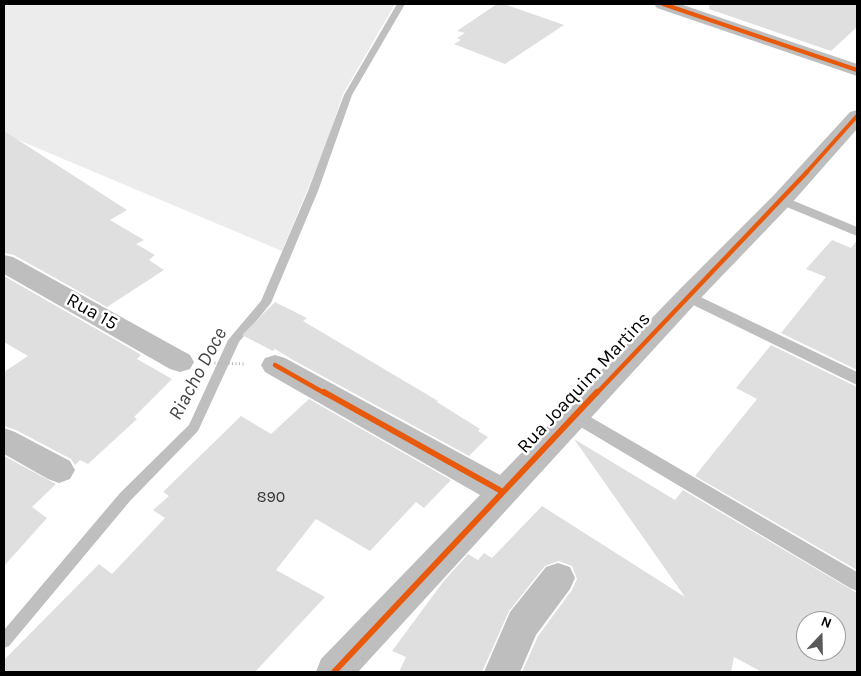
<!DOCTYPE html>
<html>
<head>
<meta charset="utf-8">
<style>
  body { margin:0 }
  #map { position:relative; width:861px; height:676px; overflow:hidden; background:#fff; font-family:Karla,sans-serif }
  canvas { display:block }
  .frame { position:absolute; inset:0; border:5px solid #000; pointer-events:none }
  .north { position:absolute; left:796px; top:611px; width:50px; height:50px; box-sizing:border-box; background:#fff; border:1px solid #999; border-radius:50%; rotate:21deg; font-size:14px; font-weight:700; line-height:20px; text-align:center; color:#000 }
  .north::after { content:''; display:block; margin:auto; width:18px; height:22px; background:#595959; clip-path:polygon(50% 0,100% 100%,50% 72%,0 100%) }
</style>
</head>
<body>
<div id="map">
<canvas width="861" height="676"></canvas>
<div class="frame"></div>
<div class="north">N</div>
</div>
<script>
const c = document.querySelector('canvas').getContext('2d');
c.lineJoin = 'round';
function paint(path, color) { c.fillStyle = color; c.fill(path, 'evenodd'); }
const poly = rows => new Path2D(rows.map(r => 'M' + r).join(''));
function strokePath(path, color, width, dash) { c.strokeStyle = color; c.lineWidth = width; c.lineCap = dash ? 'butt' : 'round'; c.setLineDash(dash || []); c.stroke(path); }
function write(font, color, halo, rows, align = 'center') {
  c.font = font + ' Karla,sans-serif'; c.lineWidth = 5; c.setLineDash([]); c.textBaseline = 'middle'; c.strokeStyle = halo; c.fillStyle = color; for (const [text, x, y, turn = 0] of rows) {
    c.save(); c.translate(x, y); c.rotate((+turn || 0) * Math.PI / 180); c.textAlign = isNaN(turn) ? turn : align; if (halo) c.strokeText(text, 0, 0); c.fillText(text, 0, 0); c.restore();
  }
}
paint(poly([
  [4,4,395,4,343,94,326,145,282,251,4,134]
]), '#ececec');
paint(poly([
  [397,4,405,4,352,95,318,191,271,303,239,342,198,431,130,501,9,646,4,648,4,630,120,493,189,425,228,340,261,301,308,191,344,95,397,4]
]), '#bfbfbf');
paint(poly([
  [497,4,504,4,564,25,505,64,454,44,461,40,457,38,465,33,457,31],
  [710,4,857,4,857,27,831,51,709,9],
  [4,131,127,210,110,220,144,240,136,244,155,255,149,260,164,270,107,307,14,255,4,253],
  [832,240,851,248,857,240,857,370,781,333,826,277,806,269],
  [4,276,133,350,141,355,137,359,172,379,134,417,137,419,88,464,80,460,75,465,71,459,16,430,4,426,4,372,28,356,4,342],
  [275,302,307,318,303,321,438,401,437,402,480,429,478,431,488,437,469,456,293,360,275,349,273,351,242,335],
  [771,345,857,387,857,570,695,476,757,399,736,388],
  [309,399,451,480,424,508,416,502,370,551,316,519,276,570,325,597,255,672,4,672,4,660,99,564,112,574,165,518,153,510,169,496,163,492,241,416,271,434],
  [574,439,675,500,683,490,857,593,857,672,762,672,734,657,731,672,522,672,538,636,572,590,577,579,572,566,559,561,545,566,509,611,482,672,399,672,406,657,392,651,443,582,468,554,478,560,484,553,492,558,542,506,685,597],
  [806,621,836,621,836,651,806,651],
  [4,456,56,484,32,507,47,518,4,566]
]), '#dfdfdf');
strokePath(poly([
  [211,363,245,364]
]), '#b9b9b9', 3, [1, 2.5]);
paint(poly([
  [782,196,857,227,857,236,777,203,775,200,782,196],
  [688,291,857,372,857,385,683,300,680,296,683,292,688,291],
  [575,408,857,572,857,591,850,588,569,420,566,415,569,410,575,408]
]), '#bebebe');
paint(poly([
  [654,4,680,4,857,64,857,76,657,8,654,4],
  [857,110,857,129,790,205,697,302,358,672,316,672,321,659,480,495,265,372,261,365,265,358,275,355,285,358,500,475,679,290,774,195,850,112,857,110],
  [4,255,13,257,190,355,194,362,190,369,180,372,170,369,4,274,4,255],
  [4,428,15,432,70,461,75,470,70,479,59,483,48,479,4,454,4,428],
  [558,563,570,567,575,578,570,589,536,635,520,672,484,672,510,612,546,567,558,563]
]), '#bebebe');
strokePath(poly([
  [663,4,857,70],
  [806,173,857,116]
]), '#e8590c', 4);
strokePath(poly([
  [275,365,326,394],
  [596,394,807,172]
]), '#e8590c', 4.5);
strokePath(poly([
  [324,392,503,492],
  [334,672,597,392]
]), '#e8590c', 6);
write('16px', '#383838', null, [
  ["890",271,497]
]);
write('19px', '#000', '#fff', [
  ["Rua 15",92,312,29],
  ["Rua Joaquim Martins",584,383,-47]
]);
write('italic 20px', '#444', '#fff', [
  ["Riacho Doce",198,374,-62]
]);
</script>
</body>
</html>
